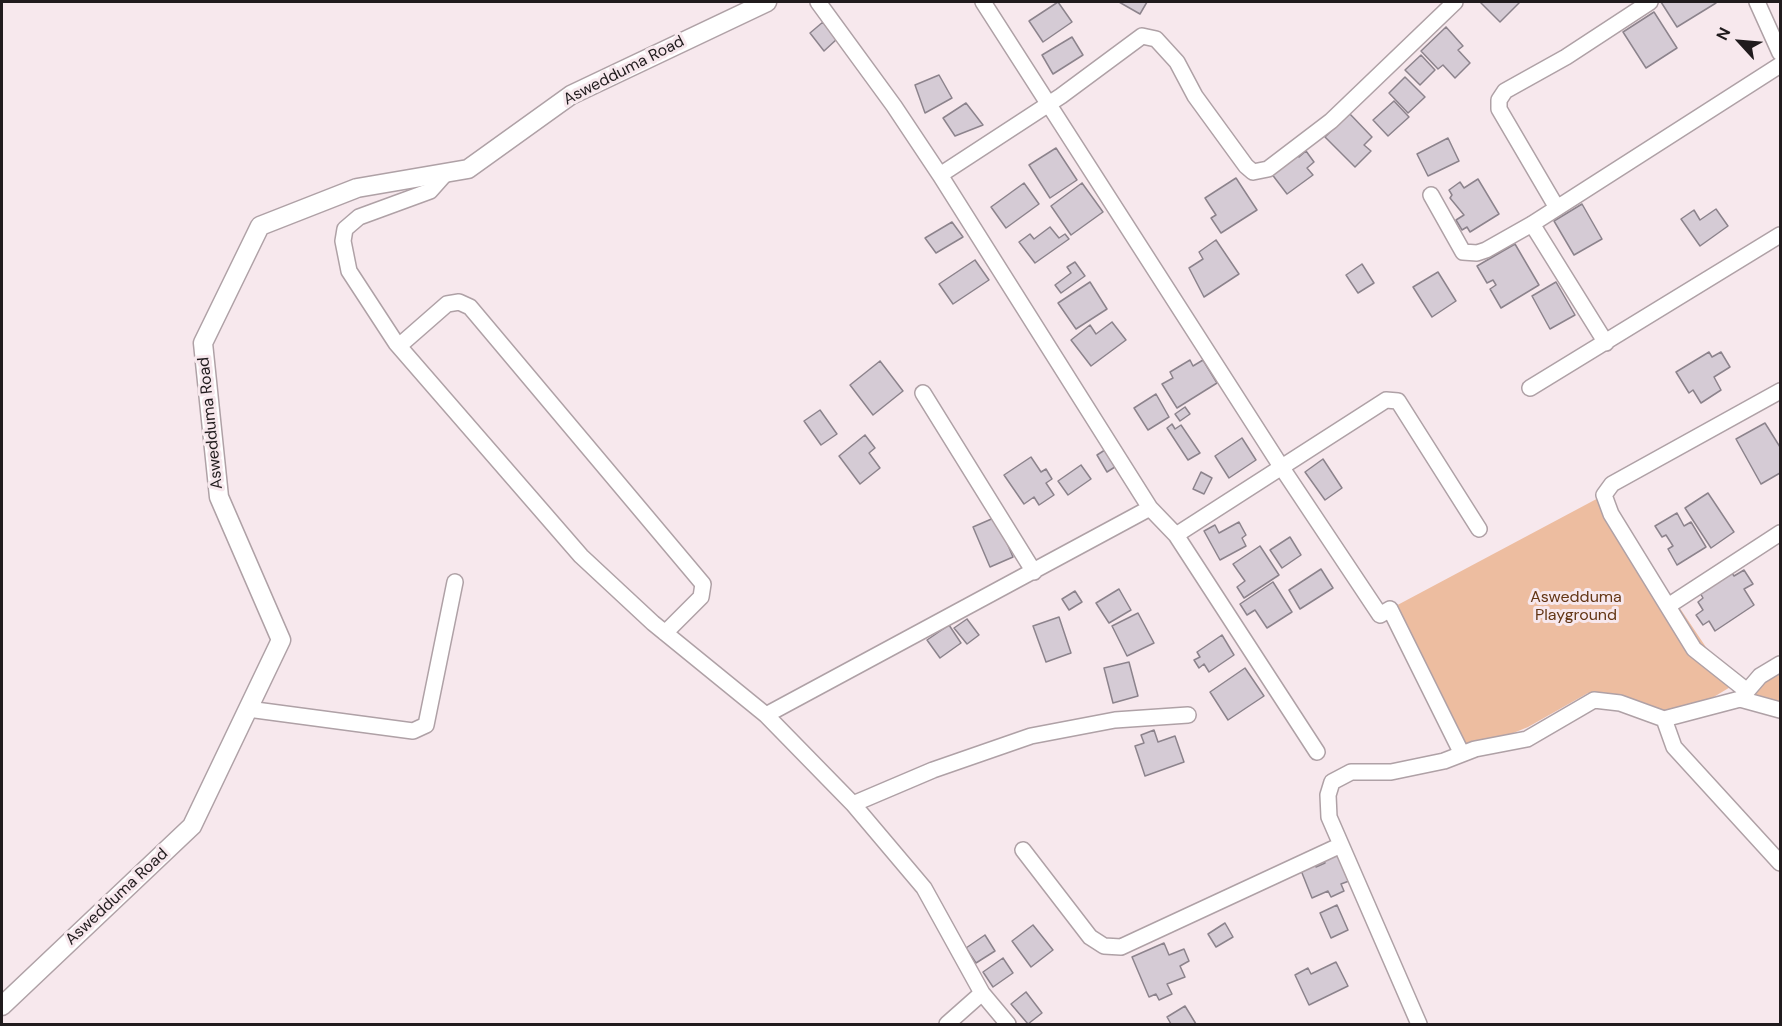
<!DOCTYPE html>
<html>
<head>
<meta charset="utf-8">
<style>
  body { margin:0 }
  #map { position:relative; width:1782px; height:1026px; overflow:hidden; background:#f7e8ed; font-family:"DM Sans",sans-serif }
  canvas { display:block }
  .frame { position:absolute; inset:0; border:3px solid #201b1d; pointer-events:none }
  .north { position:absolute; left:1710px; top:12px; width:60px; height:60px; -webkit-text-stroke:4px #f7e8ed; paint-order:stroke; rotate:296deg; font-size:16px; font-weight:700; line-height:24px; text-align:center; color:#201b1d }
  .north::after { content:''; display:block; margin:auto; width:21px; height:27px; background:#201b1d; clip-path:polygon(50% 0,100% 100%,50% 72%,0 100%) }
</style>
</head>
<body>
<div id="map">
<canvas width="1782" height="1026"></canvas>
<div class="frame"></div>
<div class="north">N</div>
</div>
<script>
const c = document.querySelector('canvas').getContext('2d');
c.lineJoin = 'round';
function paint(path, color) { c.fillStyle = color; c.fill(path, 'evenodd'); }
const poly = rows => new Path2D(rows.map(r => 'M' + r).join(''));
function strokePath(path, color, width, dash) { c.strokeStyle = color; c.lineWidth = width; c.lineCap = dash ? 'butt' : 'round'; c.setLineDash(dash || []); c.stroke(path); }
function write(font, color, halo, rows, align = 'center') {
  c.font = font + ' "DM Sans",sans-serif'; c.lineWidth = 6; c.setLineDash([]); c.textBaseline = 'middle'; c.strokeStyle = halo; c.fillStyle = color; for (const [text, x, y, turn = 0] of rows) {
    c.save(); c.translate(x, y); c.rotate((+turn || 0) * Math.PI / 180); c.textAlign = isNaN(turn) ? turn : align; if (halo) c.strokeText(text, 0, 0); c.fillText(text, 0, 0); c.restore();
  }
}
paint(poly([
  [1604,495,1732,686,1682,716,1588,693,1528,727,1462,754,1390,609],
  [1780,669,1780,707,1746,698,1762,680]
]), '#edbda0');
const building = poly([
  [1058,2,1072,22,1043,42,1029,21,1058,2],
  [1119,2,1147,2,1140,14,1119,2],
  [1480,2,1520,2,1500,22,1480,2],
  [1661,2,1716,2,1716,3,1677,27,1661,2],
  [1654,12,1677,48,1646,68,1623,32,1654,12],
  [823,22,837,39,824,51,810,33,823,22],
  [1446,27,1463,46,1458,50,1470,63,1455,78,1443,65,1438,69,1421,51,1446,27],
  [1072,37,1083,55,1053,74,1042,55,1072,37],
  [1421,55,1435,70,1420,85,1405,70,1421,55],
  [939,75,952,98,925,113,915,85,939,75],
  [1405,77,1425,97,1408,113,1389,93,1405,77],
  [1394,101,1409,117,1388,136,1373,120,1394,101],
  [966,103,983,125,955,136,943,118,966,103],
  [1349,113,1372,137,1364,145,1371,151,1355,167,1325,137,1349,113],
  [1448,138,1459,161,1428,176,1417,154,1448,138],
  [1056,148,1077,180,1050,198,1029,165,1056,148],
  [1306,151,1314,162,1307,168,1313,175,1287,194,1271,173,1296,154,1299,157,1306,151],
  [1236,178,1257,210,1221,233,1211,218,1216,215,1205,198,1236,178],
  [1478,179,1499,214,1470,232,1467,227,1462,230,1456,220,1464,215,1450,198,1452,195,1449,190,1460,182,1464,188,1478,179],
  [1024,183,1039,204,1006,228,991,207,1024,183],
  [1082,183,1103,212,1071,235,1051,206,1082,183],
  [1582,204,1602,239,1574,255,1554,221,1582,204],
  [1716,209,1728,226,1700,246,1681,219,1694,210,1700,220,1716,209],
  [952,222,963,237,936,253,925,238,952,222],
  [1050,227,1059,238,1065,234,1069,239,1035,263,1019,242,1030,234,1034,239,1050,227],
  [1216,240,1239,274,1204,297,1189,268,1203,259,1199,252,1216,240],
  [1515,244,1539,285,1501,308,1490,289,1496,285,1493,280,1487,283,1477,266,1515,244],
  [975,260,989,280,953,304,939,284,975,260],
  [1075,262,1085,276,1061,293,1055,285,1071,273,1067,267,1075,262],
  [1362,264,1374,283,1358,293,1346,275,1362,264],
  [1438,272,1456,301,1432,317,1413,287,1438,272],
  [1090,282,1107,309,1076,329,1058,303,1090,282],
  [1556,282,1575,315,1550,329,1532,296,1556,282],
  [1112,322,1126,340,1091,366,1071,340,1090,325,1096,334,1112,322],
  [1709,352,1712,357,1721,352,1730,367,1714,377,1721,390,1701,403,1693,390,1689,393,1676,372,1709,352],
  [1190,360,1193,366,1203,360,1217,383,1177,408,1162,384,1173,378,1170,372,1190,360],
  [880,361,903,391,873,415,850,385,880,361],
  [1156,394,1169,417,1148,430,1134,408,1156,394],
  [1185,407,1190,414,1180,421,1175,414,1185,407],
  [820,410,837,434,821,445,804,421,820,410],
  [1765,423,1780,447,1780,473,1761,484,1736,439,1765,423],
  [1172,424,1175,429,1181,425,1200,453,1188,460,1167,428,1172,424],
  [865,435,875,448,869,453,880,468,860,484,839,456,865,435],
  [1242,438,1256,460,1229,478,1215,456,1242,438],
  [1108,448,1118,465,1107,472,1097,455,1108,448],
  [1031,457,1041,472,1046,469,1052,479,1046,483,1054,495,1039,505,1034,497,1024,504,1004,475,1031,457],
  [1323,459,1342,488,1325,500,1305,472,1323,459],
  [1081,465,1091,479,1068,495,1058,481,1081,465],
  [1201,472,1212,478,1204,494,1193,489,1201,472],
  [1708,493,1734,532,1711,548,1685,508,1708,493],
  [1677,513,1684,526,1691,522,1706,547,1677,565,1668,549,1673,546,1666,535,1662,537,1655,526,1677,513],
  [996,517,1013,557,990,567,973,527,996,517],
  [1239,522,1246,535,1242,538,1246,546,1220,560,1204,531,1215,525,1219,533,1239,522],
  [1290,537,1301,555,1282,568,1270,550,1290,537],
  [1260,546,1279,575,1244,598,1237,587,1245,581,1233,564,1260,546],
  [1321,569,1333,588,1300,609,1289,590,1321,569],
  [1730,570,1734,576,1744,570,1753,584,1744,589,1754,605,1715,631,1709,621,1703,625,1696,615,1703,610,1698,602,1703,598,1699,591,1730,570],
  [1273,582,1292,612,1267,628,1255,610,1247,615,1240,604,1273,582],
  [1119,589,1131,610,1109,623,1096,603,1119,589],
  [1075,591,1082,602,1069,610,1062,599,1075,591],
  [1138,613,1154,643,1127,656,1112,626,1138,613],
  [1059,617,1071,653,1046,662,1033,626,1059,617],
  [967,619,979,635,967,644,954,628,967,619],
  [949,625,961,643,940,658,927,640,949,625],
  [1222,635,1234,655,1209,672,1204,664,1199,668,1194,660,1200,657,1197,652,1222,635],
  [1129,662,1138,696,1113,703,1104,668,1129,662],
  [1245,668,1264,696,1228,720,1210,692,1245,668],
  [1154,730,1158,742,1175,736,1184,762,1145,776,1135,746,1144,743,1141,735,1154,730],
  [1337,851,1349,881,1341,884,1344,891,1331,897,1328,891,1312,898,1300,868,1314,862,1316,867,1325,863,1323,857,1337,851],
  [1337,905,1348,930,1331,938,1320,913,1337,905],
  [1225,923,1233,937,1216,947,1208,934,1225,923],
  [1033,925,1053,950,1031,967,1012,941,1033,925],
  [985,935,995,951,976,963,966,948,985,935],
  [1164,943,1169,955,1184,949,1189,961,1180,966,1185,977,1167,984,1172,994,1159,1000,1156,994,1149,997,1132,957,1164,943],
  [1003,958,1013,973,993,987,983,972,1003,958],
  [1336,962,1348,986,1309,1005,1295,975,1308,968,1311,974,1336,962],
  [1026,992,1042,1013,1028,1024,1011,1004,1026,992],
  [1185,1006,1196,1024,1171,1024,1167,1017,1185,1006]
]);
paint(building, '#d5cbd5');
strokePath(building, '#8c838c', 1.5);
const minor = poly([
  [983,2,1282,468,1380,615,1390,609,1462,754],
  [1757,2,1780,53],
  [446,173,430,191,359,217,345,229,343,241,349,271,396,343,581,556,653,623,766,715,1150,508,940,175,894,106,818,2],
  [940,175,1061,96,1142,36,1156,39,1177,62,1195,96,1246,166,1253,172,1268,169,1331,121,1455,2],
  [1431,195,1463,252,1477,253,1486,250,1532,224,1780,65],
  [1557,208,1499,109,1499,100,1505,91,1566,57,1650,2],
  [1532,224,1606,343],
  [399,346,447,304,459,302,470,307,703,584,701,597,665,633],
  [1530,388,1780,235],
  [923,393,1034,572],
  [1150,508,1176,535,1317,752],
  [1176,535,1386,400,1398,401,1479,529],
  [1668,606,1780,533],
  [1747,691,1694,649,1611,514,1604,495,1612,484,1780,391],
  [1742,697,1760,676,1780,664],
  [248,709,413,731,426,725,455,582],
  [766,715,853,804,933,770,1031,736,1115,720,1188,715],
  [1664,719,1674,747,1780,863],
  [853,804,924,888,982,993,1008,1024],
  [1023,850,1090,937,1104,946,1121,947,1341,845],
  [947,1024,982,993],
  [1419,1024,1329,817,1328,795,1332,782,1351,772,1391,772,1444,761,1475,749,1527,739,1594,700,1620,703,1664,719,1740,699,1780,710]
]);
const tertiary = poly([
  [2,1006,192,826,281,640,219,497,203,343,260,226,357,188,468,169,571,95,767,2]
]);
strokePath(minor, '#afa1a6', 18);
strokePath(tertiary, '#afa1a6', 21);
strokePath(minor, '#fff', 15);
strokePath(tertiary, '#fff', 18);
write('16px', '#201b1d', '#f7e8ed', [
  ["Aswedduma Road",624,71,-27],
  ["Aswedduma Road",211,423,-96],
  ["Aswedduma Road",117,897,-43]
]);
write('16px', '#633514', '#f7e8ed', [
  ["Aswedduma",1576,598],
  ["Playground",1576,616]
]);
</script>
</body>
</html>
